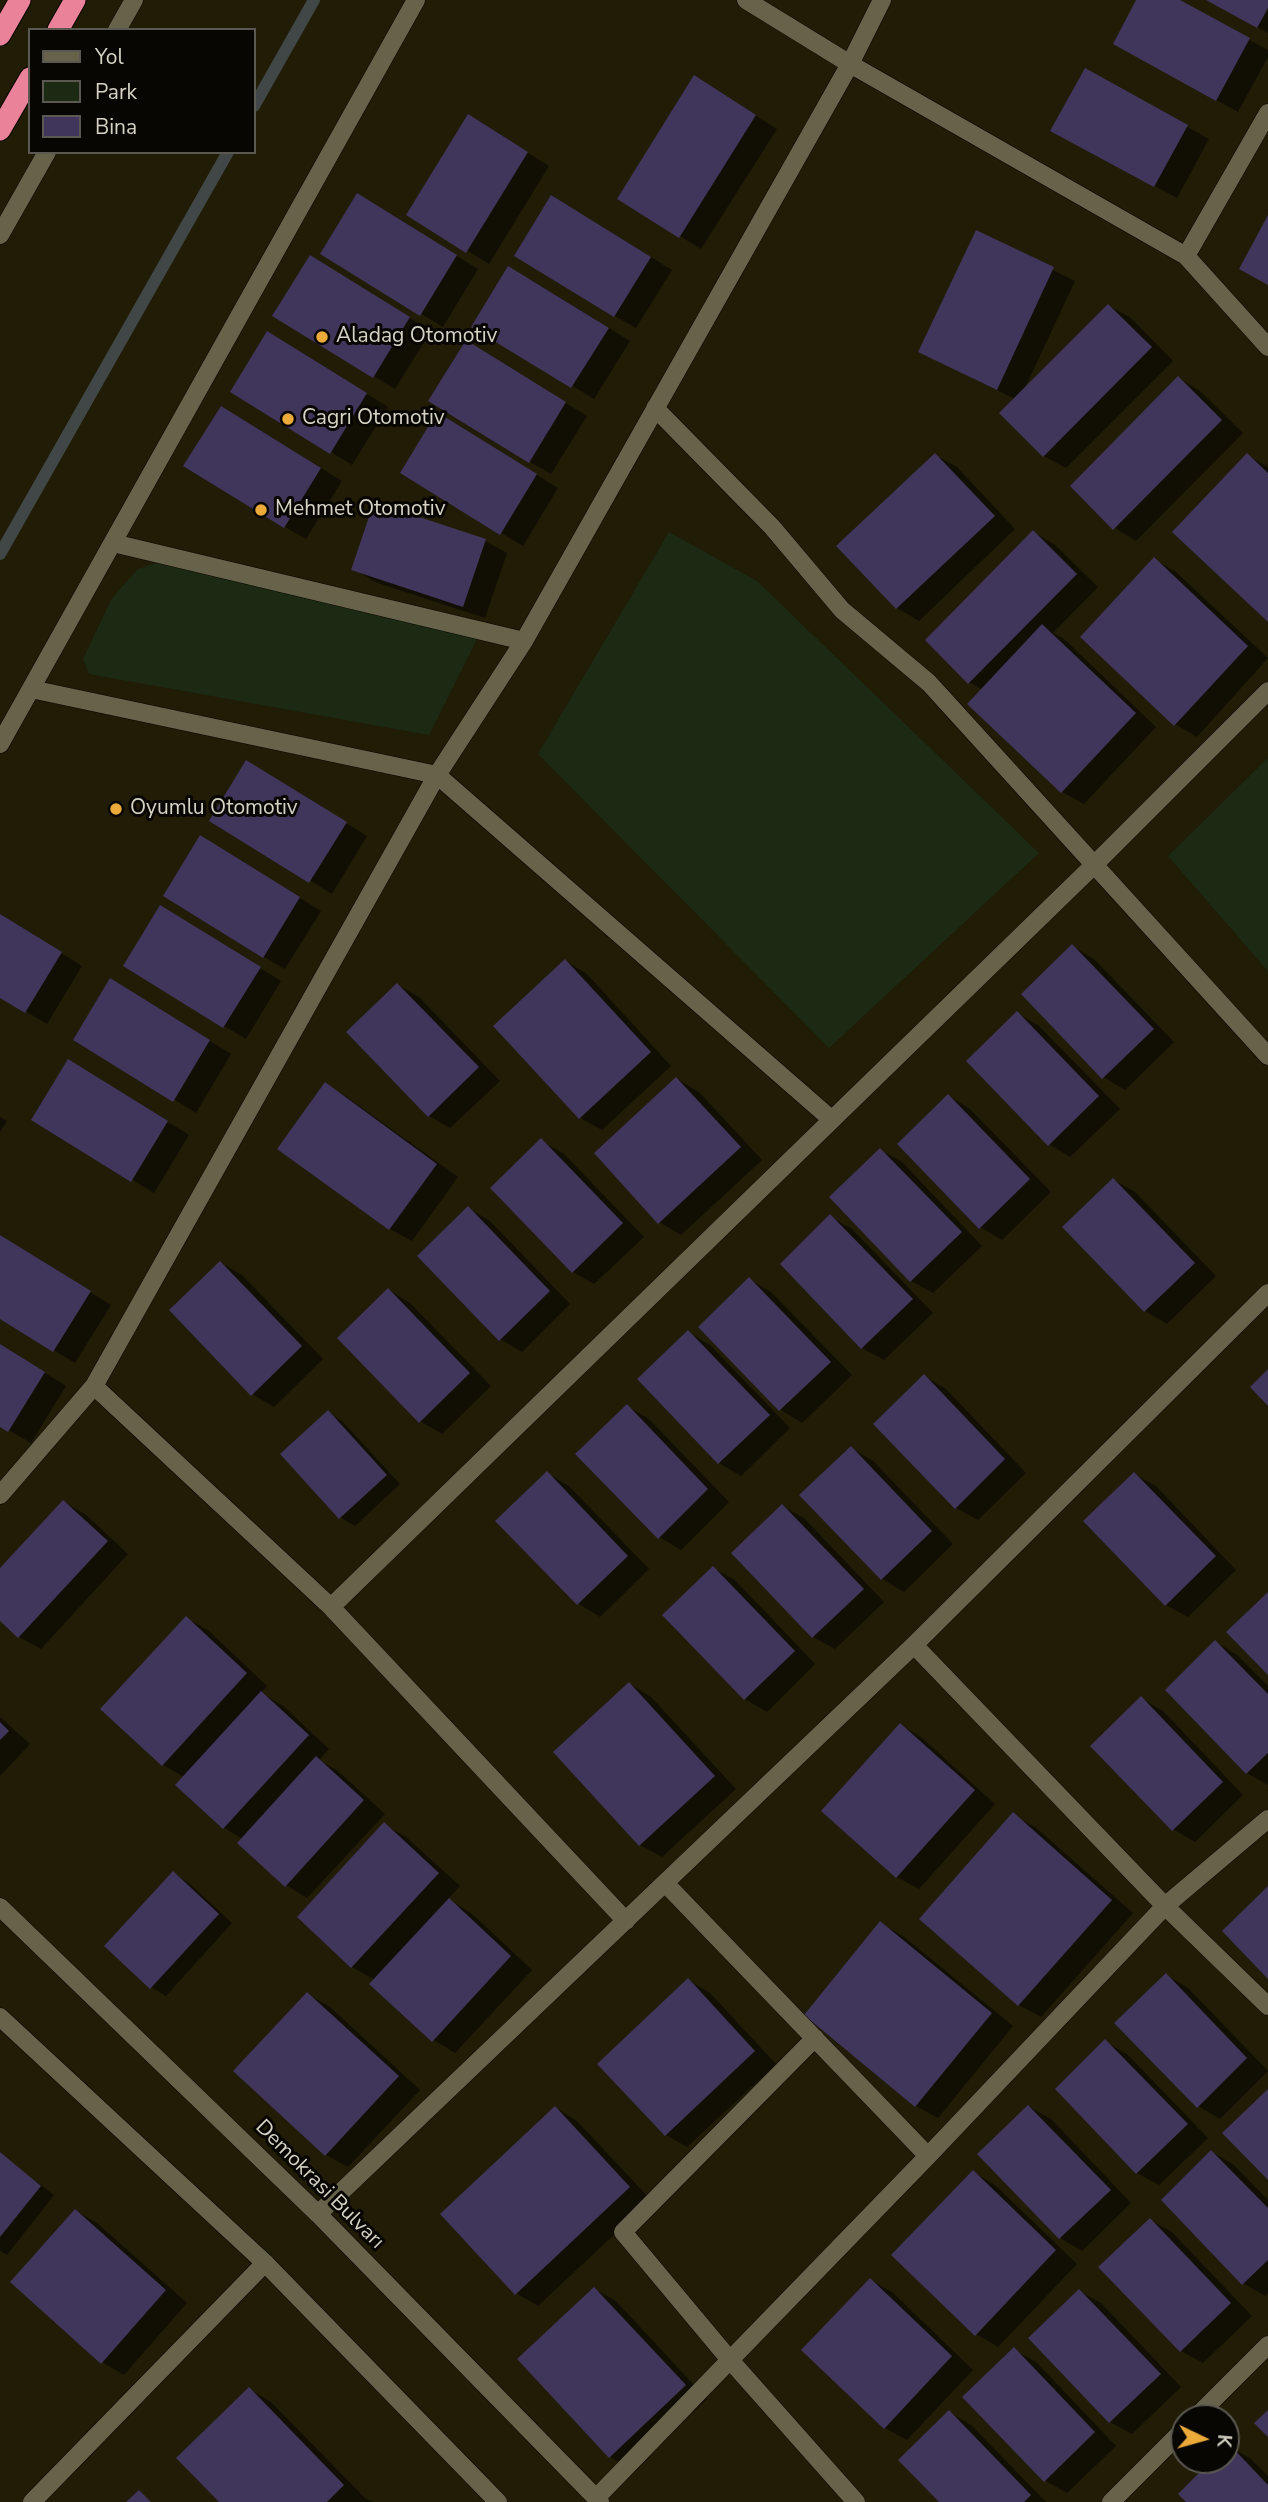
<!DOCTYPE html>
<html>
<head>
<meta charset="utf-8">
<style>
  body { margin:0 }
  #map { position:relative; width:1268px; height:2502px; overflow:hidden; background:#201c06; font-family:"Nunito Sans",sans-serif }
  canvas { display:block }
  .legend { position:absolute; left:28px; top:28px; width:228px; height:126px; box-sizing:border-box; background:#080602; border:2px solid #5a5850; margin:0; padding:9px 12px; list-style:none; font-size:21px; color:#d5d2c5 }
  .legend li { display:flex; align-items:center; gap:14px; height:35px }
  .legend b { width:35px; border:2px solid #5a5850 }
  .north { position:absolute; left:1170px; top:2404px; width:70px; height:70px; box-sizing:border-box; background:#080602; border:2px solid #5a5850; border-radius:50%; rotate:95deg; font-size:19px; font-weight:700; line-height:28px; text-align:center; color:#d5d2c5 }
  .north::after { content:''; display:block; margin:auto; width:24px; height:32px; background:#ebaa39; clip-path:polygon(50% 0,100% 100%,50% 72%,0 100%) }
</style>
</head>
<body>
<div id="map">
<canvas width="1268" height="2502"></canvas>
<ul class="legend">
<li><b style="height:9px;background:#67634b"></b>Yol</li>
<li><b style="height:19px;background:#1c2a14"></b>Park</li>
<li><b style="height:19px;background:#40355b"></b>Bina</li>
</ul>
<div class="north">K</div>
</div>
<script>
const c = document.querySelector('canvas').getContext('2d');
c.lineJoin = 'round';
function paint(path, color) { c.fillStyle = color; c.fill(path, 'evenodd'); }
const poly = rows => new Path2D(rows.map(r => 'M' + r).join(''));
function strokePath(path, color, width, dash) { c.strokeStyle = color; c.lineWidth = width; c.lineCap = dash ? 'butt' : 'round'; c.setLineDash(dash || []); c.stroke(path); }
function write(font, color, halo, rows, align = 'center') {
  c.font = font + ' "Nunito Sans",sans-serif'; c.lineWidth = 6; c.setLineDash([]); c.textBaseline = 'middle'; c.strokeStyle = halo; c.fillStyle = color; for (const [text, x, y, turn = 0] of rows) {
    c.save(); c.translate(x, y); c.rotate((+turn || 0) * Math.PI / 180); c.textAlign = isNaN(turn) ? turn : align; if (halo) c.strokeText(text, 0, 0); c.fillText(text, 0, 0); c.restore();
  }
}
paint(poly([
  [669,532,757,581,1039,853,829,1048,538,754],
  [160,562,484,625,429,735,89,674,83,659,112,598,138,569],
  [1268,758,1268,971,1168,856]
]), '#1c2a14');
paint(poly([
  [1138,0,1176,0,1268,50,1268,57,1238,112,1137,56],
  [1208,0,1268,0,1268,33],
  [1085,70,1209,139,1177,198,1074,143],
  [716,90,777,129,701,249,680,236],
  [490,129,549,166,489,264,408,214],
  [379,208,478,269,443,327,322,254],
  [573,209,672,270,636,328,615,316],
  [977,232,1075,281,1024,390,1109,306,1131,318,1173,361,1066,468,1044,456,1015,399,920,352],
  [332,270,431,331,395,389,374,376],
  [531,280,630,341,594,399,474,326],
  [289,346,388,407,352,465,331,452],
  [488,355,587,416,551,474,530,462],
  [1179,378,1200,391,1243,433,1136,541,1115,528],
  [243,420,342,481,306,539,285,527],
  [459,427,558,488,523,546,402,473],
  [935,455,957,467,1015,529,919,621,897,608,839,546],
  [1247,455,1268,467,1268,620],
  [1034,532,1055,545,1098,587,1053,633,1064,639,1156,727,1084,804,1062,792,970,704,983,690,969,682],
  [485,541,507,553,485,618,375,582,354,569],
  [1155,560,1176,572,1268,658,1197,737,1175,724],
  [269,775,367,836,332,894,212,820],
  [222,850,321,911,285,969,264,957],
  [0,915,82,966,47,1024,0,996],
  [182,920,281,981,246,1039,224,1026],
  [1072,946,1094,959,1174,1042,1125,1090,1103,1077],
  [566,961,587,974,671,1066,602,1130,580,1118],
  [398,985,419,997,500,1081,450,1128,429,1116],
  [133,993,231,1054,196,1113,76,1039],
  [1017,1013,1039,1026,1120,1109,1070,1157,1049,1144],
  [90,1073,189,1135,154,1193,33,1119],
  [677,1079,699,1092,762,1160,681,1235,659,1222],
  [326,1084,347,1097,458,1177,412,1241,390,1229,279,1149],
  [949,1096,970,1109,1051,1192,1002,1240,980,1227],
  [0,1117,7,1121,0,1132],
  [541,1141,563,1153,644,1237,594,1284,573,1272],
  [880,1150,902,1162,982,1246,933,1293,911,1281,831,1197],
  [1114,1180,1135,1192,1216,1276,1167,1324,1145,1311,1064,1227],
  [468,1208,490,1221,570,1304,522,1352,500,1339],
  [831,1217,852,1229,933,1313,884,1360,862,1348],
  [0,1237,111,1305,75,1363,0,1317],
  [221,1263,242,1275,323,1359,274,1407,252,1394],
  [749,1279,771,1292,852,1375,802,1423,781,1410,700,1327],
  [389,1290,410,1303,491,1386,442,1434,420,1421],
  [688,1332,710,1345,790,1428,741,1476,719,1463,639,1380],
  [0,1345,66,1386,31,1443,0,1425],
  [924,1376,946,1389,1026,1473,978,1520,956,1508],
  [627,1406,649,1419,729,1502,681,1550,659,1537],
  [328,1412,342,1421,400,1484,355,1526,340,1517],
  [851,1448,873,1461,953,1544,904,1592,882,1579,802,1496],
  [547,1473,569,1486,649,1569,600,1617,579,1604,498,1521],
  [1134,1474,1156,1486,1236,1570,1188,1617,1166,1605],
  [63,1502,85,1514,128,1554,41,1649,19,1637,0,1619,0,1570],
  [782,1506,804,1518,884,1602,835,1649,813,1637,733,1553],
  [713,1568,735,1580,815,1664,767,1712,745,1699,664,1615],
  [186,1618,208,1630,267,1686,261,1693,283,1706,329,1749,319,1760,338,1771,385,1814,307,1898,286,1885,243,1839,224,1828,184,1777,163,1765],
  [1216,1642,1237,1655,1268,1686,1268,1785,1247,1773,1167,1690],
  [630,1684,651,1697,736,1789,662,1857,640,1845],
  [1141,1698,1163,1711,1243,1795,1195,1842,1173,1829],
  [0,1717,30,1744,0,1776],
  [901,1725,922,1738,995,1804,919,1889,897,1877,824,1811],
  [1013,1815,1035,1827,1133,1913,1041,2017,1019,2005],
  [385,1825,406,1837,460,1886,448,1899,471,1913,532,1970,455,2053,434,2040,372,1984,375,1980,352,1967,300,1917],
  [173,1874,188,1882,232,1923,166,1996,151,1987],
  [881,1924,903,1936,1013,2026,938,2118,916,2106],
  [1166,1975,1188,1988,1268,2071,1220,2119,1198,2106],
  [688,1980,710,1993,776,2064,687,2147,666,2135],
  [307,1994,329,2006,420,2090,348,2167,326,2155,236,2071],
  [1106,2042,1127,2054,1208,2138,1159,2185,1137,2173],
  [1029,2107,1051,2119,1131,2203,1082,2251,1060,2238,980,2154],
  [556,2108,577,2121,651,2200,538,2306,516,2293],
  [1212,2152,1234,2165,1268,2200,1268,2293,1265,2296,1243,2283],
  [0,2154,54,2195,7,2255,0,2251],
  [973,2172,995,2185,1077,2264,998,2347,976,2334],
  [76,2211,97,2223,187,2303,124,2375,102,2362],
  [1150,2220,1172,2232,1252,2316,1203,2363,1181,2351,1101,2267],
  [870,2280,892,2292,973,2370,907,2440,885,2428],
  [594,2289,616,2301,707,2399,632,2469,610,2457],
  [1079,2291,1101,2303,1181,2387,1132,2434,1110,2422,1030,2338],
  [1014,2350,1036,2362,1116,2446,1067,2493,1046,2481,965,2397],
  [249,2389,271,2402,366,2499,374,2502,221,2502],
  [949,2412,971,2425,1046,2502,941,2502],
  [1229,2446,1251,2459,1268,2476,1268,2502,1188,2502,1215,2460,1226,2460,1226,2449]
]), '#0007');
strokePath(poly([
  [254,106,314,0],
  [0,554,228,152]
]), '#404746', 12);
paint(poly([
  [1136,0,1180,0,1250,38,1216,101,1113,44],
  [1206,0,1268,0,1268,8,1257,28],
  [1085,68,1188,125,1154,187,1050,131],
  [694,75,756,115,679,238,617,199],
  [468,114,528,152,466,253,406,215],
  [357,193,457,255,420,316,320,254],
  [551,195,651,257,614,317,514,256],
  [1268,215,1268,285,1239,269],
  [976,230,1054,267,997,390,918,352],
  [310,255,410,317,373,378,272,316],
  [508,266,609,328,571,388,471,327],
  [1108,304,1152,347,1043,457,999,413],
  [267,331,367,393,330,454,230,392],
  [466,340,566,402,529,463,428,401],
  [1178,376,1222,420,1113,530,1070,486],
  [221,406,321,468,284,528,183,466],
  [437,412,537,474,500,535,400,473],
  [935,453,995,516,896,609,836,546],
  [1247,453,1268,473,1268,622,1172,532],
  [374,502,486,539,463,607,351,570],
  [1033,530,1077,574,968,684,925,640],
  [1154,557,1248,646,1174,726,1080,637],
  [1042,624,1136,713,1061,793,967,704],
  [246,760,347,822,309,883,209,821],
  [200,835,300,897,263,958,163,896],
  [160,905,261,967,223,1028,123,966],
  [0,914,62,952,25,1013,0,998],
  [1072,944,1154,1029,1102,1079,1021,994],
  [565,959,651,1052,579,1119,493,1026],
  [110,978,210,1040,173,1102,73,1040],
  [397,983,479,1067,428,1117,346,1032],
  [1017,1011,1099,1096,1048,1146,966,1061],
  [68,1059,168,1121,131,1182,31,1120],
  [676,1077,741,1147,658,1224,594,1153],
  [325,1082,437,1164,389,1230,277,1149],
  [948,1094,1030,1179,979,1229,897,1144],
  [541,1138,623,1223,572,1273,490,1188],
  [880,1148,962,1232,910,1282,829,1197],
  [1113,1178,1195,1263,1144,1312,1062,1227],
  [468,1206,550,1291,499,1341,417,1256],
  [830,1214,913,1299,861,1349,780,1264],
  [0,1235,91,1291,53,1352,0,1319],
  [220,1261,302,1346,251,1396,169,1310],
  [749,1277,831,1362,779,1411,698,1327],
  [388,1288,470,1373,419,1423,337,1338],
  [688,1330,770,1415,718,1464,637,1379],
  [0,1344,45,1372,8,1432,0,1427],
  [1268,1369,1268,1406,1250,1387],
  [924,1374,1005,1459,955,1509,873,1424],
  [627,1404,708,1489,658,1539,575,1454],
  [328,1410,387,1475,339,1519,280,1454],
  [851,1446,932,1531,881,1580,799,1495],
  [547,1471,628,1556,577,1605,495,1521],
  [1134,1472,1216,1556,1165,1606,1083,1521],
  [63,1500,108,1541,18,1638,0,1621,0,1568],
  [782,1504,864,1589,812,1638,731,1553],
  [713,1566,795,1651,744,1700,662,1615],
  [1268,1592,1268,1675,1226,1632],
  [186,1616,247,1673,162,1766,100,1709],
  [1215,1640,1268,1694,1268,1753,1246,1774,1165,1690],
  [629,1682,715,1776,639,1846,553,1752],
  [261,1691,309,1735,223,1829,175,1785],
  [1141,1696,1223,1782,1172,1831,1090,1746],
  [0,1722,9,1731,0,1740],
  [900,1723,975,1790,896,1878,821,1811],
  [316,1756,364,1800,285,1887,237,1843],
  [1013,1812,1112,1900,1018,2006,919,1919],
  [384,1822,439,1873,351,1968,297,1917],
  [173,1871,219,1914,150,1989,104,1946],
  [1268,1886,1268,1979,1222,1931],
  [449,1898,511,1956,432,2042,369,1984],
  [880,1921,992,2013,915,2107,804,2015],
  [1166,1973,1247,2058,1197,2108,1114,2023],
  [688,1978,755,2051,665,2136,597,2064],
  [307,1992,399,2076,325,2156,233,2071],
  [1105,2039,1188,2124,1136,2174,1055,2089],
  [1268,2089,1268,2180,1222,2133],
  [1028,2105,1111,2190,1059,2239,977,2154],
  [555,2106,630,2187,515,2295,440,2214],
  [1211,2150,1268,2208,1268,2260,1242,2285,1161,2200],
  [0,2152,41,2186,0,2237],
  [973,2170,1056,2250,975,2336,891,2255],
  [75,2209,166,2290,101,2364,10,2282],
  [1150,2218,1231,2303,1180,2352,1098,2267],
  [870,2278,952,2356,884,2429,801,2350],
  [594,2287,686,2385,609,2458,517,2359],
  [1079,2289,1161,2374,1109,2423,1028,2338],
  [1014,2347,1095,2432,1044,2482,962,2397],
  [249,2387,344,2485,327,2502,219,2502,176,2458],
  [949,2410,1031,2495,1024,2502,939,2502,898,2460],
  [1268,2410,1268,2437,1254,2423],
  [1229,2444,1268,2485,1268,2502,1186,2502,1178,2494,1212,2460,1226,2460,1226,2447],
  [139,2490,151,2502,126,2502]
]), '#40355b');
const street = poly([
  [746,0,850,64,1186,256,1268,347],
  [1186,256,1268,113],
  [655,408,772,527,842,610,929,683,1268,1056],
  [113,543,524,641],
  [31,689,437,775,831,1119],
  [0,744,416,0],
  [94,1386,331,1607,626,1921],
  [0,1495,94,1386,437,775,524,641,850,64,882,0],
  [331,1607,1095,864,1268,691],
  [914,1645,1165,1906,1268,2006],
  [665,1883,928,2156],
  [815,2038,623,2232,730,2360,856,2502],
  [318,2214,914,1645,1268,1293],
  [1195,2418,1268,2345],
  [596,2498,928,2156,1165,1906,1268,1819],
  [32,2502,265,2263],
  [1111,2502,1184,2429]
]);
const secondary = poly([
  [117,30,134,0],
  [0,235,47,152],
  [0,1907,318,2214,600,2502],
  [0,2017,265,2263,498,2502]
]);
const highway = poly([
  [58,30,75,0],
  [0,35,20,0],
  [0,130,30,78]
]);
strokePath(street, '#0a0600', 19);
strokePath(secondary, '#0a0600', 19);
strokePath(highway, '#0a0600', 23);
strokePath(street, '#67634b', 18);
strokePath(secondary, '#67634b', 18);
strokePath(highway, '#ea839a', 21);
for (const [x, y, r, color] of [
  [322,337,7,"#ebaa39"],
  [288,419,7,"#ebaa39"],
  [261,510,7,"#ebaa39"],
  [116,809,7,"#ebaa39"]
]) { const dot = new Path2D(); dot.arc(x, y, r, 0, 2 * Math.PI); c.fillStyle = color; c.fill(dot); strokePath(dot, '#080602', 2.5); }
write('21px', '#d5d2c5', '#080602', [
  ["Aladag Otomotiv",336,337],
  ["Cagri Otomotiv",302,419],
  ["Mehmet Otomotiv",275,510],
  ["Oyumlu Otomotiv",130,809]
], 'left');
write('21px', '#d5d2c5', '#080602', [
  ["Demokrasi Bulvarı",319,2185,45]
]);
</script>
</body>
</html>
